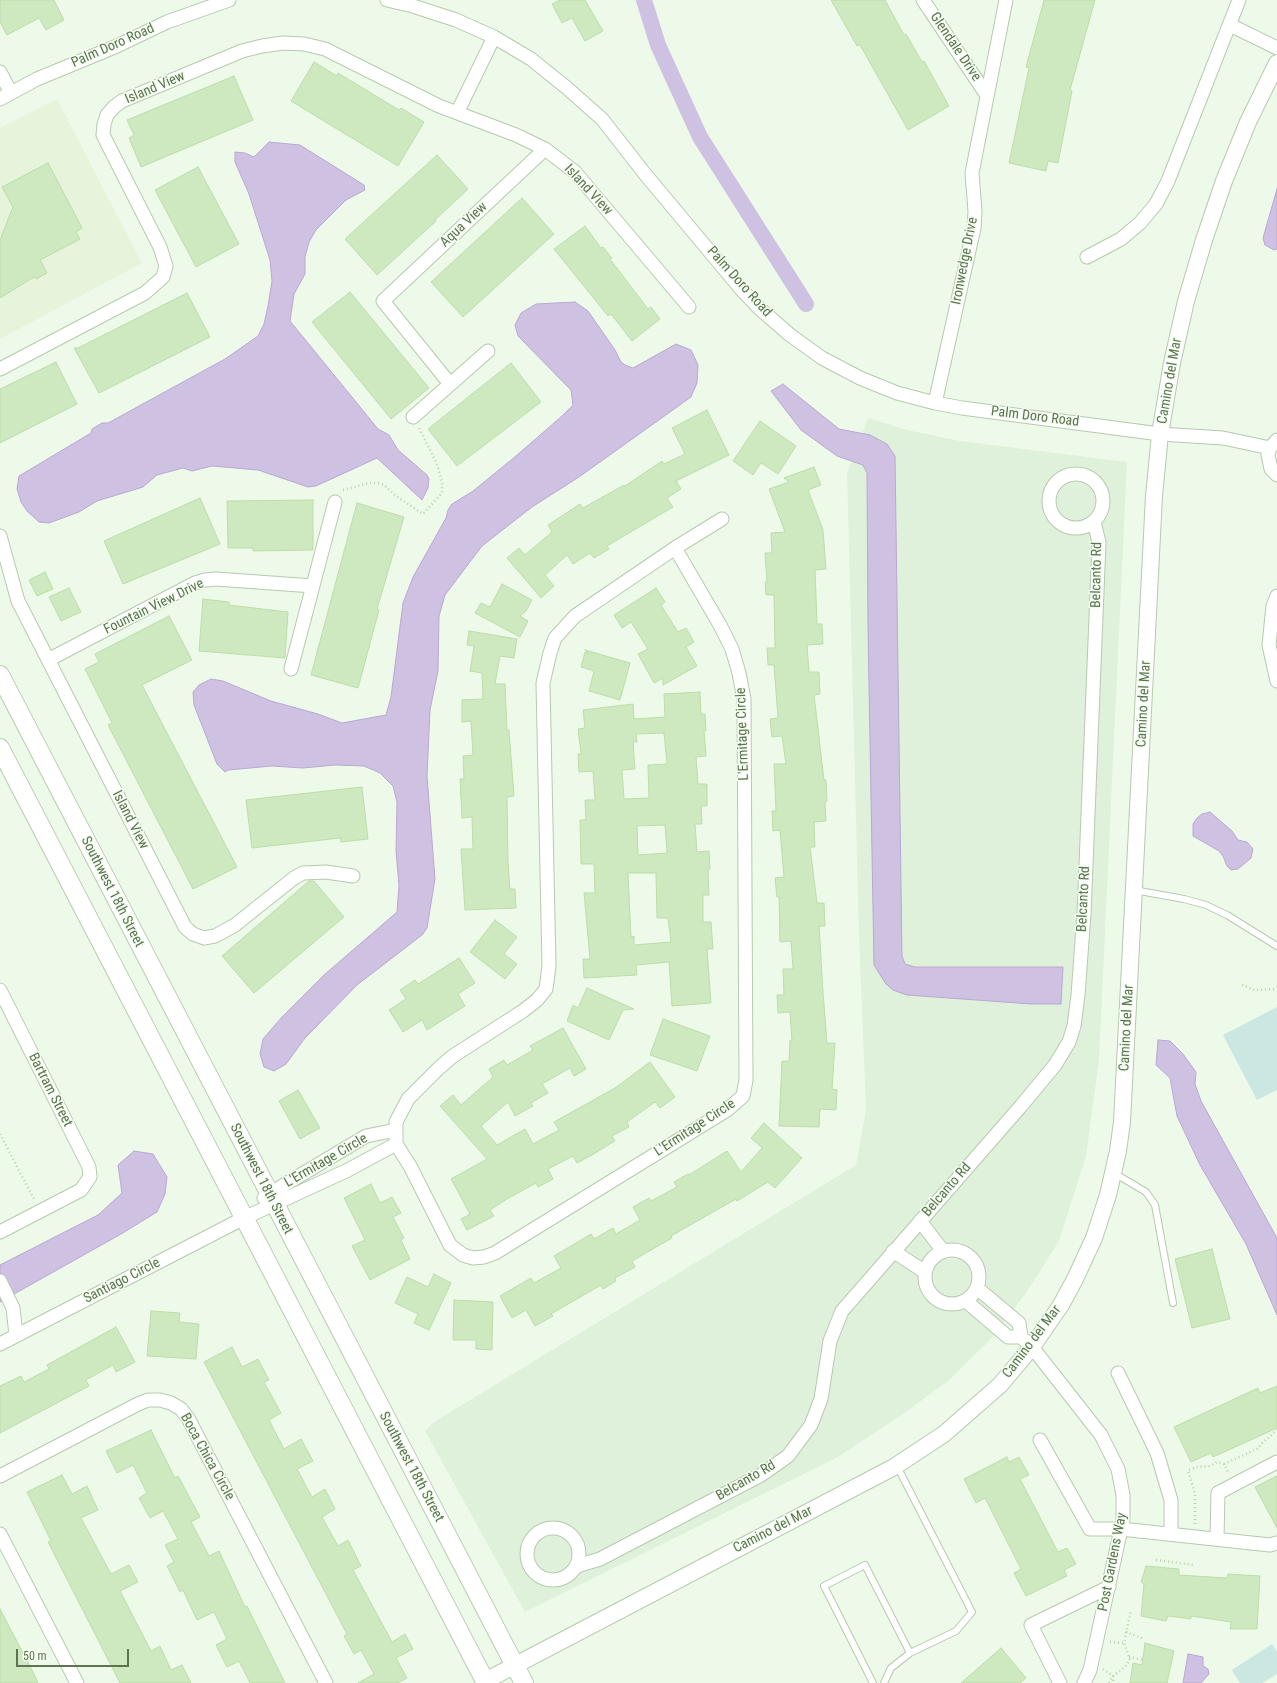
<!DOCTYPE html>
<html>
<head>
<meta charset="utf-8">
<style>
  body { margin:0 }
  #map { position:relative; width:1277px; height:1683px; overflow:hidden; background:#edfaea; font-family:"Roboto Condensed",sans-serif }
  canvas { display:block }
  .scale { position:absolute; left:16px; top:1649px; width:113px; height:18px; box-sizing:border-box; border:2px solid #5e7350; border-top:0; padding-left:5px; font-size:12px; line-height:14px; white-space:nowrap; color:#5e7350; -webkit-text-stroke:3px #f3fdf1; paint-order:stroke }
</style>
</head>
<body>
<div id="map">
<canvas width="1277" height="1683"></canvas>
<div class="scale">50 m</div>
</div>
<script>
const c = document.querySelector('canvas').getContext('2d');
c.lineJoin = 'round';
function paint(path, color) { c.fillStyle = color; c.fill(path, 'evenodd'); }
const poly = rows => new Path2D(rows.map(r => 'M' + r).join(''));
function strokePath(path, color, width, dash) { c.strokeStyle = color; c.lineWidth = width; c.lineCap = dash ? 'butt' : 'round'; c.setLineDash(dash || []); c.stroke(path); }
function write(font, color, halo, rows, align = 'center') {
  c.font = font + ' "Roboto Condensed",sans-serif'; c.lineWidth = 3; c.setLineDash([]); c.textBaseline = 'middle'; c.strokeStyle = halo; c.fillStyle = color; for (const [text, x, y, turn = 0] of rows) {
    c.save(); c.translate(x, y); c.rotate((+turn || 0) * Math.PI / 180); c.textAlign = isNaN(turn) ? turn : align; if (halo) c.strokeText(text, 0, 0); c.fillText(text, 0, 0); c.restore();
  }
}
paint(poly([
  [868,418,907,430,960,441,1127,462,1099,1060,1086,1156,1059,1241,1026,1293,991,1339,948,1381,903,1414,836,1458,525,1612,425,1431,434,1422,856,1165,866,1110,859,935,847,473]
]), '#dff1da');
paint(poly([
  [57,99,142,263,0,339,0,128]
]), '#e5f4da');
paint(poly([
  [1277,1007,1277,1090,1257,1100,1223,1035],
  [1272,1644,1277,1652,1277,1674,1262,1683,1240,1683,1232,1670]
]), '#cae7e2');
const water = poly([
  [269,142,300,145,364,185,365,190,346,200,316,230,309,242,305,257,305,274,294,294,290,321,378,429,389,435,398,450,427,475,429,479,428,488,422,500,377,458,316,486,308,487,258,470,212,466,192,471,183,468,157,475,143,487,97,501,79,512,49,523,39,522,27,511,21,502,17,489,19,476,91,433,92,429,102,423,108,423,225,359,258,336,264,324,268,306,272,281,270,260,249,194,235,162,235,152,245,153,254,157,269,142],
  [1277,189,1277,249,1274,250,1265,245,1263,238,1277,189],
  [575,302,588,311,615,350,621,362,625,365,633,368,676,344,691,350,698,365,697,383,691,397,579,477,532,507,482,546,445,595,439,616,438,671,430,710,427,776,435,879,427,928,422,935,357,985,305,1038,286,1064,274,1071,264,1067,260,1054,263,1039,282,1017,324,975,397,912,399,885,396,851,397,802,393,786,380,773,364,766,335,765,303,768,272,766,228,770,225,772,217,764,194,705,193,692,199,685,211,679,223,681,271,701,318,714,342,723,386,715,391,697,403,603,413,577,446,518,448,510,452,504,473,491,516,456,562,416,573,405,571,390,518,336,515,325,521,313,536,304,575,302],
  [783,384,839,429,870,435,887,444,895,456,902,956,905,964,915,967,1063,967,1061,1004,1032,1004,907,995,893,990,886,984,874,965,868,627,867,473,863,465,837,456,801,430,771,391,783,384],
  [1210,812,1232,831,1238,840,1247,842,1253,849,1251,858,1238,869,1231,870,1227,866,1223,856,1219,851,1193,836,1193,824,1197,818,1202,814,1210,812],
  [1158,1040,1170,1041,1183,1054,1196,1072,1195,1084,1201,1101,1277,1238,1277,1315,1246,1244,1200,1165,1177,1116,1170,1078,1156,1065,1158,1040],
  [134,1151,153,1154,167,1177,165,1194,157,1212,121,1234,0,1302,0,1265,98,1215,122,1193,118,1165,134,1151],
  [1188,1654,1203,1657,1203,1666,1208,1669,1209,1674,1201,1683,1183,1683,1188,1654]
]);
paint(water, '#cec1e2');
strokePath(water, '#b9a8d3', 1);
strokePath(poly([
  [644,0,658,45,700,137,806,304]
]), '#cec1e2', 16);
const building = poly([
  [0,0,54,0,64,20,46,30,39,18,7,35,0,22,0,0],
  [560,0,585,0,603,31,585,41,572,18,562,23,552,4,560,0],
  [831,0,885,0,904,35,906,34,922,62,924,61,949,106,908,130,860,45,857,46,831,0],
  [1044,0,1095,0,1070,90,1072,91,1058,163,1048,161,1046,171,1009,163,1029,68,1026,67,1044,0],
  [314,62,337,76,338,73,399,110,401,108,424,122,398,166,291,101,314,62],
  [234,76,253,120,141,167,129,138,134,135,127,120,234,76],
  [437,155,468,189,435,220,436,221,377,275,345,239,437,155],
  [48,163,82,228,76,232,80,239,40,260,47,273,36,279,34,277,0,298,0,240,13,207,2,187,48,163],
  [198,167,239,244,196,267,155,190,198,167],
  [522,198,554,234,463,317,431,282,522,198],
  [585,226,601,248,603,247,612,258,610,259,648,309,651,307,660,319,632,341,611,314,608,316,554,249,585,226],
  [350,292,429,388,391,419,312,322,350,292],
  [187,293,210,337,99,393,74,348,78,348,187,293],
  [56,362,77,404,0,443,0,389,56,362],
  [511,363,541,402,457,466,428,429,511,363],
  [707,410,729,455,676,481,681,489,667,498,673,507,607,546,609,549,594,558,590,553,573,564,567,555,545,575,554,586,541,598,507,558,519,548,525,555,552,532,548,525,580,504,583,508,624,485,625,486,662,461,664,464,685,454,672,428,707,410],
  [760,421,796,446,778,474,761,463,753,475,733,461,760,421],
  [814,467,821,485,808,490,823,530,826,569,815,570,817,624,822,624,823,644,807,645,809,672,819,672,820,694,814,695,824,780,826,780,827,801,825,802,826,821,814,822,815,847,810,847,817,903,824,903,825,926,819,926,823,992,827,1043,835,1043,832,1089,837,1090,836,1110,820,1109,819,1127,779,1126,782,1061,789,1061,790,1040,792,1041,790,1012,778,1013,777,995,784,995,783,969,793,969,791,941,780,942,779,897,777,897,775,878,784,877,780,830,773,831,772,811,776,811,774,764,786,764,782,736,772,737,770,719,778,718,774,665,768,665,767,648,775,648,774,595,766,595,765,582,767,582,765,553,772,553,771,533,785,532,769,489,789,482,784,478,814,467],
  [200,498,220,544,123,584,104,541,200,498],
  [313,500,313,550,253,551,253,548,228,548,227,501,313,500],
  [357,503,404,517,377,609,379,610,358,688,311,675,357,503],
  [45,572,53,589,37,596,29,580,45,572],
  [502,584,532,600,526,611,520,616,528,621,520,637,475,613,481,603,490,607,502,584],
  [69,588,81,612,61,621,49,597,69,588],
  [656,588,665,602,661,605,678,632,686,628,694,642,686,647,697,666,663,685,663,678,654,683,638,654,648,649,631,622,622,628,614,615,656,588],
  [203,599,229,602,229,605,288,612,285,658,199,651,203,599],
  [169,616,192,660,142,685,237,867,193,889,108,725,112,723,85,669,99,662,95,654,169,616],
  [469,631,517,639,514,658,500,656,495,684,505,684,507,730,509,730,514,796,507,797,508,862,510,889,515,889,516,908,465,910,461,849,473,849,472,817,462,818,460,779,464,779,463,756,473,755,471,721,462,722,462,700,483,699,482,673,470,671,474,646,467,645,469,631],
  [585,650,630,663,620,700,589,691,594,671,581,667,585,652,589,654,585,650],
  [700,692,701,714,705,714,706,731,704,731,706,756,696,757,698,784,707,784,707,806,701,806,702,824,695,824,697,852,709,851,710,869,708,869,709,895,703,895,703,922,711,922,713,949,707,949,711,1003,672,1006,669,962,636,965,637,975,584,978,583,959,590,959,584,893,595,893,594,864,581,864,580,820,586,820,585,800,595,800,593,771,579,772,578,754,581,754,578,729,585,728,583,710,633,704,634,719,665,717,664,694,700,692],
  [664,733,667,764,648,765,649,798,624,799,622,770,635,769,633,742,637,742,636,734,664,733],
  [665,825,667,853,638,855,637,826,665,825],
  [628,873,656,873,657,918,668,918,671,942,634,945,634,936,631,937,628,873],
  [362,787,368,839,341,842,340,838,252,848,246,800,362,787],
  [309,881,314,881,344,917,254,993,222,956,309,881],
  [495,920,517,937,504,954,517,964,505,979,470,952,495,920],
  [459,958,475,983,458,994,465,1006,427,1030,422,1020,403,1032,389,1010,406,999,400,990,415,980,418,984,459,958],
  [587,988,634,1009,623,1010,609,1040,567,1021,573,1005,578,1008,587,988],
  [663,1019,710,1036,697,1071,650,1055,663,1019],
  [563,1028,586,1069,574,1076,570,1068,542,1084,548,1093,531,1103,533,1106,515,1116,508,1102,481,1126,497,1145,525,1129,533,1144,559,1130,554,1122,615,1088,650,1062,675,1097,660,1108,655,1102,627,1122,629,1127,612,1136,615,1141,592,1155,577,1163,573,1156,548,1169,553,1179,538,1187,536,1183,507,1199,490,1210,494,1216,467,1230,461,1219,470,1214,451,1179,487,1159,440,1106,453,1095,461,1105,493,1077,489,1069,504,1060,507,1065,533,1050,530,1046,563,1028],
  [298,1090,320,1128,300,1139,279,1101,298,1090],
  [764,1123,802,1158,775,1188,768,1182,737,1201,736,1199,671,1236,672,1238,632,1261,635,1267,615,1278,616,1281,603,1289,601,1285,551,1314,553,1316,535,1326,526,1310,512,1318,500,1296,531,1278,534,1283,561,1268,554,1256,591,1234,594,1239,613,1228,616,1234,640,1220,633,1207,649,1198,651,1201,677,1187,674,1182,688,1174,689,1175,727,1151,741,1172,762,1148,751,1138,764,1123],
  [371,1184,380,1203,392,1197,401,1213,393,1217,404,1238,401,1240,410,1259,370,1280,352,1246,365,1240,344,1198,371,1184],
  [1212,1249,1230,1319,1192,1328,1175,1259,1212,1249],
  [434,1274,451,1283,429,1330,414,1323,418,1314,395,1303,407,1277,428,1287,434,1274],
  [454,1300,493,1302,492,1350,476,1349,476,1340,453,1340,454,1300],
  [151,1311,180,1313,179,1322,199,1324,196,1359,147,1356,151,1311],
  [116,1327,135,1362,116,1372,113,1365,86,1380,89,1386,0,1433,0,1386,21,1376,24,1382,49,1369,47,1365,116,1327],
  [232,1347,242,1367,258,1359,269,1380,264,1382,281,1413,269,1420,284,1449,301,1439,313,1461,297,1469,312,1497,325,1489,335,1509,322,1517,338,1546,348,1540,361,1566,353,1570,392,1642,405,1634,413,1649,396,1658,407,1678,398,1683,358,1683,374,1674,361,1650,354,1654,344,1636,347,1634,204,1362,232,1347],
  [1277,1386,1277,1428,1213,1457,1211,1453,1191,1462,1174,1427,1258,1388,1260,1393,1277,1386],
  [151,1430,175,1478,178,1476,200,1517,191,1522,209,1556,219,1551,245,1607,247,1606,285,1683,250,1683,239,1661,227,1667,216,1645,227,1639,214,1612,197,1620,183,1590,180,1592,167,1566,174,1562,165,1545,178,1539,163,1511,150,1518,139,1498,147,1493,133,1465,117,1473,106,1451,151,1430],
  [1007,1457,1009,1462,1019,1457,1029,1475,1020,1479,1058,1552,1067,1548,1076,1564,1064,1570,1067,1576,1026,1596,1014,1573,1021,1569,985,1498,976,1503,964,1479,1007,1457],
  [62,1475,72,1494,87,1486,98,1510,81,1518,111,1574,129,1565,138,1582,120,1591,151,1651,160,1646,171,1670,182,1665,191,1683,120,1683,48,1542,51,1541,27,1492,62,1475],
  [1277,1476,1277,1528,1255,1487,1277,1476],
  [1146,1566,1179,1569,1179,1575,1227,1578,1228,1574,1260,1576,1257,1629,1230,1629,1231,1622,1191,1616,1191,1619,1168,1616,1166,1621,1141,1616,1144,1584,1141,1582,1146,1566],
  [0,1609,33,1672,38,1683,0,1683,0,1609],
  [1145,1643,1174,1651,1167,1683,1130,1683,1133,1663,1142,1665,1145,1643],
  [1001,1648,1026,1678,1020,1683,961,1683,1001,1648]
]);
paint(building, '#cee8c0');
strokePath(building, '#bcdda7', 1);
const service = poly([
  [1134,890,1184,899,1206,905,1227,915,1277,946],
  [1114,1173,1146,1192,1155,1205,1173,1303],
  [873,1683,824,1586,865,1565,910,1653],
  [884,1683,891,1668,910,1653,956,1631,972,1612,897,1466]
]);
const minor = poly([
  [387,0,413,6,456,20,494,37,531,59,567,88,602,119,645,174,741,289,759,308,790,335,822,358,860,378,897,393,935,403,962,408,1160,434,1223,438,1270,448],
  [923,0,986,94],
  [1230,25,1277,48],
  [0,72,11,93],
  [0,99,37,79,117,46,167,22,229,0],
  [457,113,494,37],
  [1087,257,1121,239,1140,223,1156,204,1168,181,1239,0],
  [0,369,145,293,163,277,166,266,160,247,103,135,104,124,107,115,114,107,122,101,242,51,262,46,283,43,304,44,325,49,439,106,516,135,545,149,575,172,689,307],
  [450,384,383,301,545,149],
  [935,403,974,228,975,211,972,173,1006,0],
  [413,417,488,351],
  [1277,440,1270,448,1268,455,1271,469,1277,475],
  '1049 501a27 27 0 1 1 54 0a27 27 0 1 1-54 0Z',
  [0,536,18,601,185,927,193,934,204,938,215,936,235,925,294,878,303,873,326,872,353,876],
  [675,548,720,625,732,649,739,673,744,699,746,1080,743,1096,727,1110,495,1253,484,1257,473,1258,463,1255,450,1245,410,1166,396,1144,396,1122,408,1099,439,1068,453,1056,523,1011,537,1000,546,989,549,966,543,683,550,653,555,638,575,616,675,548,722,519],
  [1277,596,1273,606,1269,645,1277,681],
  [48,660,195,583,205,580,216,579,313,586],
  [291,669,335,502],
  [0,990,89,1167,90,1177,81,1190,0,1232],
  [264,1198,269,1194,366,1136,396,1130],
  [920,1221,943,1251],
  '925 1277a27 27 0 1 1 54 0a27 27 0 1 1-54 0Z',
  [893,1251,925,1272],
  [0,1281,13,1308,16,1335],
  [977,1288,1019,1323,1021,1337,1032,1347,1101,1435,1118,1469,1123,1495,1123,1520,1090,1670,1084,1683],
  [966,1301,1008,1337,1021,1337],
  [0,1344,244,1218,348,1170,396,1144],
  [1118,1373,1157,1453,1171,1500,1171,1534],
  [1040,1440,1090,1529,1121,1529,1270,1545,1277,1543],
  [0,1476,138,1404,148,1400,160,1400,171,1403,181,1409,188,1418,326,1683],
  '527 1554a26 26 0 1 1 52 0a26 26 0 1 1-52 0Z',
  [0,1534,77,1683],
  [1217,1539,1218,1493,1277,1462],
  [577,1566,600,1559,761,1475,788,1456,811,1425,821,1399,830,1341,842,1311,1021,1106,1055,1065,1069,1042,1074,1026,1078,995,1084,914,1099,542,1094,522],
  [1060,1683,1031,1625,1109,1587]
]);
const tertiary = poly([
  [485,1681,894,1467,944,1434,1000,1385,1032,1347,1061,1305,1075,1279,1094,1238,1108,1195,1118,1151,1122,1122,1154,496,1160,434,1172,363,1186,301,1204,240,1224,181,1248,122,1277,63]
]);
const secondary = poly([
  [0,675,524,1683],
  [0,748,486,1683]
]);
strokePath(service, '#b7c9ae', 8);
strokePath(minor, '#b7c9ae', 15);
strokePath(tertiary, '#b7c9ae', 18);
strokePath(secondary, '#b7ccad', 20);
strokePath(poly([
  [343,490,369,483,378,483,384,485,396,496,423,514,442,493,442,482,437,464,419,428],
  [1242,985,1255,990,1277,989],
  [0,1134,34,1199],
  [1224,1464,1259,1448,1260,1445,1277,1430],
  [1195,1524,1195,1494,1188,1470,1198,1467,1210,1466,1217,1462,1224,1464,1228,1472],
  [1156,1560,1194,1565],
  [1126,1632,1144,1639],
  [1110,1642,1124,1643],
  [1129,1657,1143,1660],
  [1103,1669,1113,1676,1125,1667,1130,1660,1124,1643,1131,1610],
  [1109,1683,1113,1676,1114,1683]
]), '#b8d2a8', 2.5, [1, 3]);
strokePath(service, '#fff', 6);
strokePath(minor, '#fff', 13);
strokePath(tertiary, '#fff', 16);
strokePath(secondary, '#fff', 18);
write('14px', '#5e7350', '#f3fdf1', [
  ["Palm Doro Road",113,46,-24],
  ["Glendale Drive",955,47,56],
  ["Island View",155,88,-23],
  ["Island View",588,190,47],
  ["Aqua View",464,225,-43],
  ["Ironwedge Drive",965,261,-79],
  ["Palm Doro Road",739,282,48],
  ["Camino del Mar",1170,381,-80],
  ["Palm Doro Road",1035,417,7],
  ["Belcanto Rd",1097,575,-89],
  ["Fountain View Drive",154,607,-26],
  ["Camino del Mar",1144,704,-87],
  ["L'Ermitage Circle",743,734,-92],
  ["Island View",130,820,63],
  ["Southwest 18th Street",112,892,63],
  ["Belcanto Rd",1084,899,-87],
  ["Camino del Mar",1127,1028,-87],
  ["Bartram Street",50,1090,63],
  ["L'Ermitage Circle",695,1128,-33],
  ["L'Ermitage Circle",326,1161,-30],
  ["Southwest 18th Street",261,1179,63],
  ["Belcanto Rd",947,1190,-49],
  ["Santiago Circle",122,1281,-27],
  ["Camino del Mar",1032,1342,-53],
  ["Boca Chica Circle",207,1457,61],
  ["Southwest 18th Street",411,1467,62],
  ["Belcanto Rd",746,1481,-30],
  ["Camino del Mar",773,1530,-27],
  ["Post Gardens Way",1113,1562,-79]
]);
</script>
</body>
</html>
